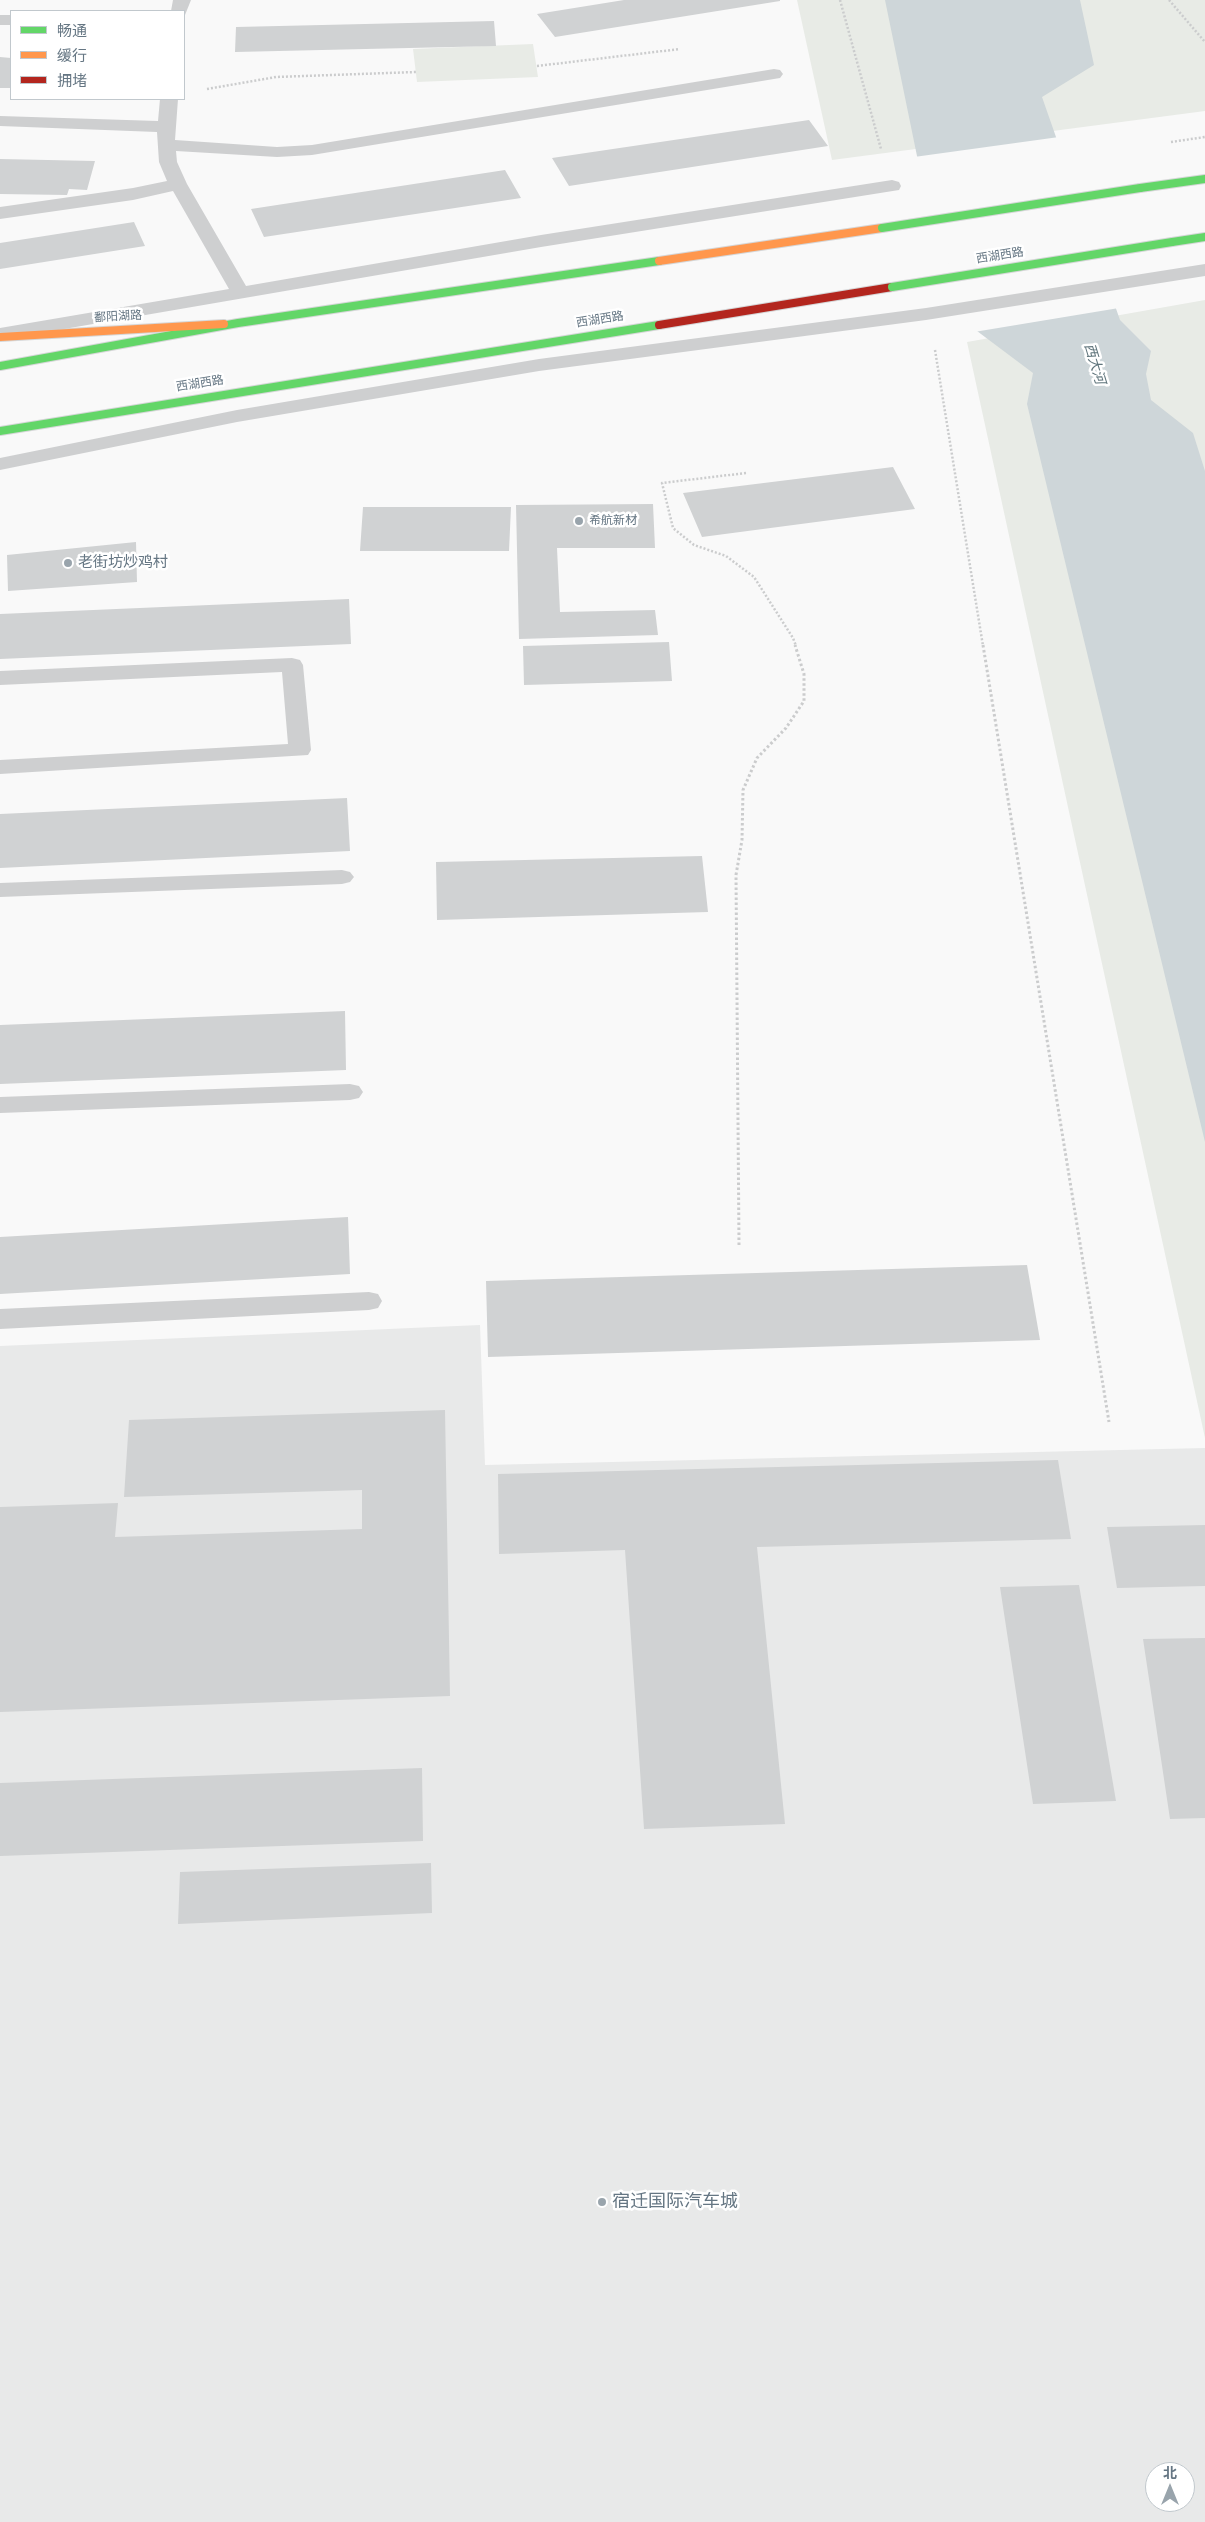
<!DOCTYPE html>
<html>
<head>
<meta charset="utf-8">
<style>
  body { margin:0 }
  #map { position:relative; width:1205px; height:2522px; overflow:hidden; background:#f9f9f9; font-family:"DejaVu Sans","Noto Sans SC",sans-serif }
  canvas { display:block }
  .legend { position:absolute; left:10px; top:10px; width:175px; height:90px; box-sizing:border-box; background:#fff; border:1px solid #c1c8cd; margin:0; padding:6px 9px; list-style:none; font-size:15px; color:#657683 }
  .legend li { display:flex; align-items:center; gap:10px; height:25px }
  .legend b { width:25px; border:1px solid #c1c8cd }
  .north { position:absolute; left:1145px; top:2462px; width:50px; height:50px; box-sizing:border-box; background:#fff; border:1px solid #c1c8cd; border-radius:50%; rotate:0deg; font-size:14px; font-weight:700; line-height:20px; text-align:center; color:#657683 }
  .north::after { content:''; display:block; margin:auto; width:18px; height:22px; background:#99a4ac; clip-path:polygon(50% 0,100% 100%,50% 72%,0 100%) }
</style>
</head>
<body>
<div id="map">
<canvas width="1205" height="2522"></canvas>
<ul class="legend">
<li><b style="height:6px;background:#63d668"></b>畅通</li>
<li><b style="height:6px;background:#ff974d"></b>缓行</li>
<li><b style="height:6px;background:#b3261e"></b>拥堵</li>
</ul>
<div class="north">北</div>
</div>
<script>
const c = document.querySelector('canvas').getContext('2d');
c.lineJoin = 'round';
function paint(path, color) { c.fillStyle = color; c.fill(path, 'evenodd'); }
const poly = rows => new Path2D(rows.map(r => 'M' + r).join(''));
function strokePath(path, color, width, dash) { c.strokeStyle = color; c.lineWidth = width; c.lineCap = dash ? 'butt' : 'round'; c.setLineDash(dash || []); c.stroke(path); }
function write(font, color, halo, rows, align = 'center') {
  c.font = font + ' "DejaVu Sans","Noto Sans SC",sans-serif'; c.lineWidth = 5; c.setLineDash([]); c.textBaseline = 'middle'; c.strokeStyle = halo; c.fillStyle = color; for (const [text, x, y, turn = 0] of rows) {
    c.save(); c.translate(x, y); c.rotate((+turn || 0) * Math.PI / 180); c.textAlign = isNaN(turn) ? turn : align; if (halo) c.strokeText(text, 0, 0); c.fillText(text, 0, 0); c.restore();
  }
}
paint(poly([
  [480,1325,485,1465,1205,1448,1205,2522,0,2522,0,1346],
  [1155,2472,1185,2472,1185,2502,1155,2502]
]), '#e8e9e9');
paint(poly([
  [797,0,1205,0,1205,111,832,160],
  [533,44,538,77,417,82,413,49],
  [1205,300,1205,1438,967,342]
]), '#e8ebe6');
paint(poly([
  [885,0,1080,0,1094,65,1042,97,1120,320,1151,351,1146,374,1151,400,1193,433,1205,471,1205,1142,1027,404,1033,373,973,328,917,156]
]), '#ced6d9');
paint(poly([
  [1059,137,1119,308,974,332,970,328,914,157]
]), '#f9f9f9');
paint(poly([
  [624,0,780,0,780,1,555,37,537,14],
  [494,21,496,46,235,52,236,27],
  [0,57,11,58,11,88,0,88],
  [809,120,828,146,569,186,552,158],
  [0,159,95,161,87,190,69,189,67,195,0,194],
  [505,170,521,198,264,237,251,209],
  [134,222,145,246,0,269,0,243],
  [893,467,915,509,702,537,683,493],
  [653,504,655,548,557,548,560,612,655,610,658,635,519,639,516,505],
  [363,507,511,507,509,551,360,551],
  [136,542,137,582,8,591,7,555],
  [349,599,351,644,0,659,0,614],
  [669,642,672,681,524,685,523,646],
  [347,798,350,851,0,868,0,814],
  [702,856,708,912,437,920,436,862],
  [345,1011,346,1070,0,1084,0,1025],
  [348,1217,350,1274,0,1294,0,1237],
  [1027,1265,1040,1340,488,1357,486,1281],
  [445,1410,450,1696,0,1712,0,1507,118,1503,115,1537,362,1529,362,1490,124,1497,129,1420],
  [1058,1460,1071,1539,757,1547,785,1824,644,1829,625,1550,499,1554,498,1474],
  [1205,1525,1205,1586,1117,1588,1107,1527],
  [1079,1585,1116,1801,1033,1804,1000,1587],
  [1205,1638,1205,1818,1170,1819,1143,1639],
  [422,1768,423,1841,0,1856,0,1783],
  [431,1863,432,1913,178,1924,180,1872]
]), '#d0d2d3');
const fast = poly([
  [1140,188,1205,179],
  [1172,242,1205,237],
  [0,366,238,323,659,261],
  [0,431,659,325]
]);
const slow = poly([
  [659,261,882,228],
  [0,337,224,324]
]);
const jam = poly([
  [659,325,892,287]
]);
strokePath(fast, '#d5d6d7', 10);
strokePath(slow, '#d5d6d7', 10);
strokePath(jam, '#d5d6d7', 10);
strokePath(poly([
  [840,0,881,149],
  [1169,0,1205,42],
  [537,66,680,49],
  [207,89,276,77,416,72],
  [1171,142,1205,137],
  [935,350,983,646],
  [746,473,662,483,673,528,694,545,726,556,754,577,793,638,796,646]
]), '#cbcccd', 2.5, [2, 2]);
strokePath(poly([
  [983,645,1109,1422],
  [739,1245,736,875,742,840,743,790,757,758,786,728,804,701,804,674,795,645]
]), '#cbcccd', 3, [2.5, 2.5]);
paint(poly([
  [173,0,191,0,185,15,184,11,171,11,173,0],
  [0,15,11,15,11,25,0,25,0,15],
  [774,69,780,70,783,74,780,78,312,155,277,157,176,151,177,162,187,184,246,286,541,235,892,180,899,182,901,186,899,190,541,247,0,340,0,328,229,289,173,191,133,200,0,219,0,207,133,188,167,181,159,162,157,132,0,126,0,116,158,121,160,99,178,99,175,140,277,147,312,145,774,69],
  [1205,264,1205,276,926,320,539,371,237,422,0,470,0,458,237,410,539,359,926,308,1205,264],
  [292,658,300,660,303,665,311,750,308,755,0,774,0,760,288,744,282,672,0,685,0,671,292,658],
  [342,870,350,872,354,877,350,882,342,884,0,897,0,883,342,870],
  [350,1084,359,1086,363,1092,359,1098,350,1100,0,1113,0,1097,350,1084],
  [369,1292,378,1294,382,1301,378,1308,369,1310,0,1329,0,1309,369,1292]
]), '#cecfd0');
strokePath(fast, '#63d668', 8);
strokePath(slow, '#ff974d', 8);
strokePath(jam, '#b3261e', 8);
const fastBridge = poly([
  [882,228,1140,188],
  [892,287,1172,242]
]);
strokePath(fastBridge, '#d5d6d7', 10, []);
strokePath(fastBridge, '#63d668', 8);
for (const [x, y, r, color] of [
  [579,521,5,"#99a4ac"],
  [68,563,5,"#99a4ac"],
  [602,2202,5,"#99a4ac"]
]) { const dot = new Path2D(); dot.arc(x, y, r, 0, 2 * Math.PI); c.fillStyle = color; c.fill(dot); strokePath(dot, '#fff', 2); }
write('12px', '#657683', '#fff', [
  ["西湖西路",1000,256,-9],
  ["鄱阳湖路",118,317,-3],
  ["西湖西路",600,320,-9],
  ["西湖西路",200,384,-9]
]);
write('12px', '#657683', '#fff', [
  ["希航新材",589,521]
], 'left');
write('italic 14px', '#60757c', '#fff', [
  ["西大河",1094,364,73]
]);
write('15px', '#657683', '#fff', [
  ["老街坊炒鸡村",78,563]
], 'left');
write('18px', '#657683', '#fff', [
  ["宿迁国际汽车城",612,2202]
], 'left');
</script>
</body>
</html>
